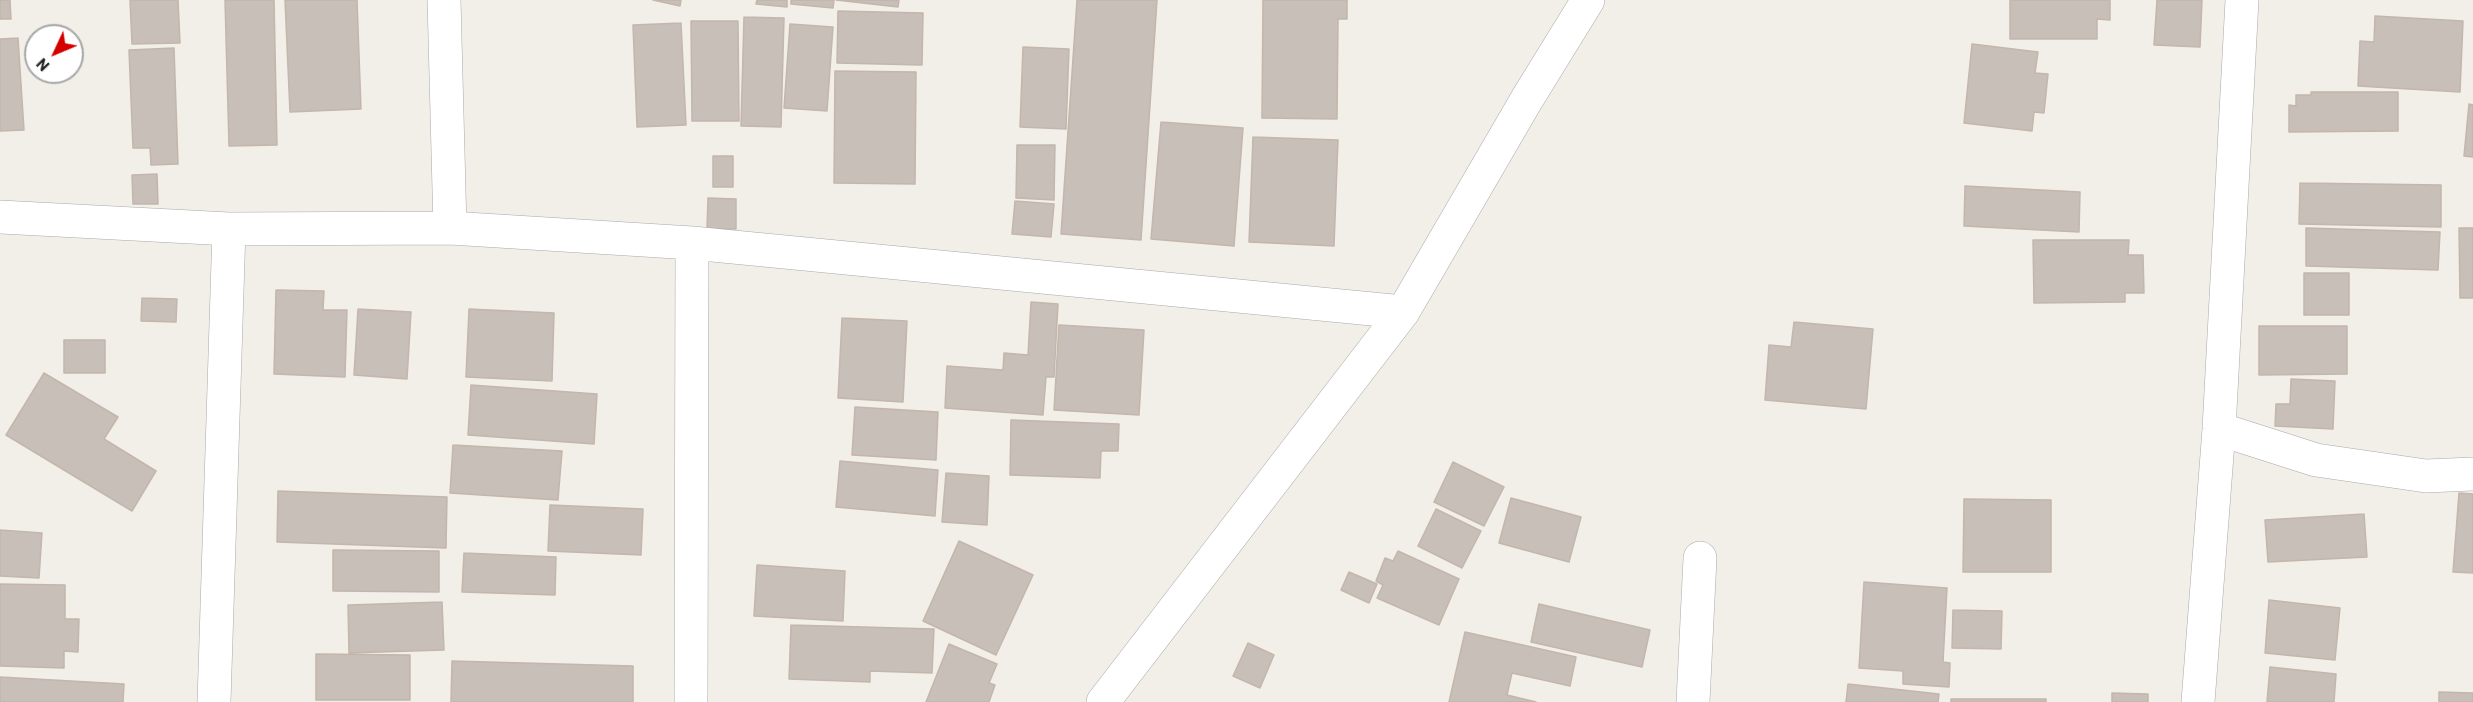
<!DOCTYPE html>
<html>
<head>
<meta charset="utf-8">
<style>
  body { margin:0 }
  #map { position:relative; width:2473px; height:702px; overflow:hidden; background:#f2efe9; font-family:Barlow,sans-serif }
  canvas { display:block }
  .north { position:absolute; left:24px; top:24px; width:60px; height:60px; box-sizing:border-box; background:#fff; border:2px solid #a7a7a7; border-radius:50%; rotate:226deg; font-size:16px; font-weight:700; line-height:24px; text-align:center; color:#222 }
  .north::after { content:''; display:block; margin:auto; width:21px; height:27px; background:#d40000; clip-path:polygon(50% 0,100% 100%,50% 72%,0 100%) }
</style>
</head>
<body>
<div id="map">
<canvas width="2473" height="702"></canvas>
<div class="north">N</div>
</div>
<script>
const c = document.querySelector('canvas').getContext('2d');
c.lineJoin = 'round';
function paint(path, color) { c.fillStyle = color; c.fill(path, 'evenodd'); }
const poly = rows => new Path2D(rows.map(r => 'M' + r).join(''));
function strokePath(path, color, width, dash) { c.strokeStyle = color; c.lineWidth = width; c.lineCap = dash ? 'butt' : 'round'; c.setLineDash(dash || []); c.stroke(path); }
const building = poly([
  [0,0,10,0,11,19,0,19,0,0],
  [130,0,178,0,180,43,132,44,130,0],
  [225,0,274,0,277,145,229,146,225,0],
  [285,0,357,0,361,109,290,112,285,0],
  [653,0,681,0,680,6,653,0],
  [757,0,787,0,787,7,756,4,757,0],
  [791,0,834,0,833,8,791,4,791,0],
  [836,0,899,0,898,7,836,0],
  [1077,0,1157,0,1141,240,1061,234,1077,0],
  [1263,0,1347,0,1347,19,1338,19,1337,119,1262,118,1263,0],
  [2010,0,2110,0,2110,20,2097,19,2097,39,2010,39,2010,0],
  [2157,0,2202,0,2200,47,2154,45,2157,0],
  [838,11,923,13,922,65,837,63,838,11],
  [2375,16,2463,21,2460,92,2358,86,2360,41,2374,42,2375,16],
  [744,17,784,18,781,127,741,126,744,17],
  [691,21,738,21,739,121,692,121,691,21],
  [681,23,686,125,637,127,633,25,681,23],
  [790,24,833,27,827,111,784,108,790,24],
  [18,38,24,130,0,131,0,39,18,38],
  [1972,44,2038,52,2035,73,2048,74,2044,113,2034,112,2032,131,1964,123,1972,44],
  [1023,47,1069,49,1066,129,1020,127,1023,47],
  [174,48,178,164,151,165,150,148,133,148,129,50,174,48],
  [835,71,916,72,915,184,834,183,835,71],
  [2311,92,2398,92,2398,131,2289,132,2289,105,2296,106,2296,95,2311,95,2311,92],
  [2469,104,2473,105,2473,157,2464,156,2469,104],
  [1161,122,1243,128,1234,246,1151,239,1161,122],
  [1253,137,1338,140,1334,246,1249,242,1253,137],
  [1017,145,1055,145,1054,200,1016,198,1017,145],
  [713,156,733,156,733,187,713,187,713,156],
  [157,174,158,204,133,204,132,175,157,174],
  [2300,183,2441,185,2441,227,2299,224,2300,183],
  [1965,186,2080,192,2079,232,1964,226,1965,186],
  [708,198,736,199,736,229,707,229,708,198],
  [1015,201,1054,204,1051,237,1012,234,1015,201],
  [2306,228,2440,232,2438,270,2306,266,2306,228],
  [2459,228,2473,228,2473,298,2460,298,2459,228],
  [2033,240,2129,240,2128,255,2143,255,2144,293,2125,293,2125,302,2034,303,2033,240],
  [2304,273,2349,273,2349,315,2304,315,2304,273],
  [276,290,324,291,323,310,347,310,345,377,274,374,276,290],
  [142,298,177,299,176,322,141,321,142,298],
  [1031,302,1058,304,1054,377,1046,377,1043,415,945,408,947,366,1003,370,1004,353,1028,355,1031,302],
  [358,309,411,312,407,379,354,375,358,309],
  [469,309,554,313,552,381,466,377,469,309],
  [842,318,907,321,903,402,838,398,842,318],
  [1794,322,1873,329,1866,409,1765,400,1769,345,1791,347,1794,322],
  [1059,325,1144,330,1139,415,1054,410,1059,325],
  [2259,326,2347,326,2347,374,2259,375,2259,326],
  [64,340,105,340,105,373,64,373,64,340],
  [44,373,118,417,104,439,156,471,132,511,6,435,44,373],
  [2291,379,2335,381,2333,429,2275,426,2276,404,2290,404,2291,379],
  [471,385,597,394,594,444,468,435,471,385],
  [855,407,938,412,936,460,852,455,855,407],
  [1011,420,1119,424,1118,451,1101,451,1100,478,1010,475,1011,420],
  [453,445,562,451,558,500,450,493,453,445],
  [840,461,938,470,935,516,836,507,840,461],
  [1453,462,1504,487,1484,526,1434,502,1453,462],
  [946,473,989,476,987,525,942,522,946,473],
  [278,491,447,497,446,548,277,542,278,491],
  [2459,493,2473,494,2473,573,2453,572,2459,493],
  [1511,498,1581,517,1569,562,1499,543,1511,498],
  [1964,499,2051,500,2051,572,1963,572,1964,499],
  [550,505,643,509,641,555,548,551,550,505],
  [1436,509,1481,531,1462,568,1418,546,1436,509],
  [2364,514,2367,557,2268,562,2265,520,2364,514],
  [0,530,42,533,39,578,0,576,0,530],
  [959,541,1033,575,996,655,923,621,959,541],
  [333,550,439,551,439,592,333,591,333,550],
  [1398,551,1459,579,1439,625,1377,598,1383,585,1376,581,1385,558,1393,561,1398,551],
  [464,553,556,557,555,595,462,592,464,553],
  [757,565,845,571,843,621,754,616,757,565],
  [1349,572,1377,584,1369,603,1341,590,1349,572],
  [1864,582,1947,588,1943,662,1950,663,1949,687,1903,684,1903,671,1859,668,1864,582],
  [0,584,65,585,65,619,79,619,78,652,64,651,64,668,0,666,0,584],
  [2269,600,2340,608,2335,660,2265,653,2269,600],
  [442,602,444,650,349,653,348,605,442,602],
  [1539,604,1650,630,1642,667,1531,642,1539,604],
  [1953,610,2002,611,2001,649,1952,648,1953,610],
  [791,625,934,629,932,673,870,671,870,682,789,679,791,625],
  [1465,632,1576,657,1570,686,1512,673,1507,695,1536,702,1449,702,1465,632],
  [1248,643,1274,655,1260,688,1233,676,1248,643],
  [949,644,997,664,989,683,995,685,989,702,926,702,949,644],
  [316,654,410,655,410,700,316,700,316,654],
  [452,661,633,666,633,702,451,702,452,661],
  [2270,667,2336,674,2334,702,2267,702,2270,667],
  [0,677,124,684,123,702,0,702,0,677],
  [1848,684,1939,694,1938,702,1846,702,1848,684],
  [2439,692,2473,693,2473,702,2439,702,2439,692],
  [2112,693,2148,694,2148,702,2112,702,2112,693],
  [1951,699,2046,699,2046,702,1951,702,1951,699]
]);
paint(building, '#c7bfb8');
strokePath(building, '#c4b6ab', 1.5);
const street = poly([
  [444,0,450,228],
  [0,217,229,229,450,228,692,243,1403,312],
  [2219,429,2316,460,2426,476,2473,474],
  [214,702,229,229],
  [691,702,692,243],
  [1103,702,1403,312,1527,99,1588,0],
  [1693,702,1700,558],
  [2198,702,2219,429,2242,0]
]);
strokePath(street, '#a9a9a9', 34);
strokePath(street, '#fff', 33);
</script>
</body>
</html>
